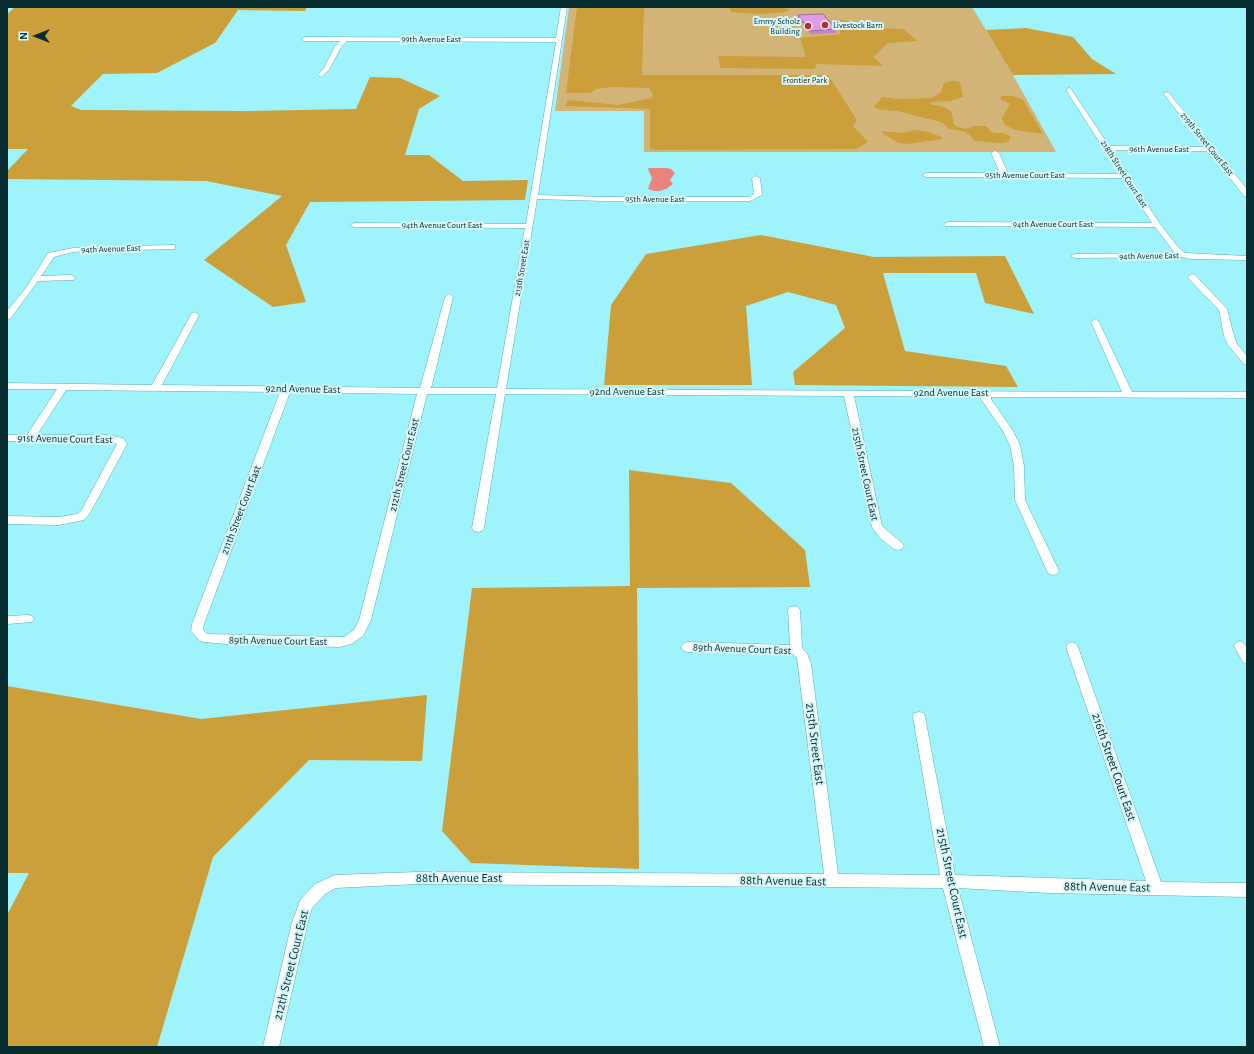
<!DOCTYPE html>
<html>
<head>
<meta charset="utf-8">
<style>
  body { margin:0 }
  #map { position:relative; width:1254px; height:1054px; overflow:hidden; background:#9ff3fc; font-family:"Alegreya Sans",sans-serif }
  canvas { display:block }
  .frame { position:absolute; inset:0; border:8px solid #072d30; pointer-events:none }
  .north { position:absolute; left:16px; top:16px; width:40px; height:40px; -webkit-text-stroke:3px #d7f7fa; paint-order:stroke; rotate:270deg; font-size:11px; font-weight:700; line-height:16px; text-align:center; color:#072d30 }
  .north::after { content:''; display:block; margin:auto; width:14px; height:18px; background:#072d30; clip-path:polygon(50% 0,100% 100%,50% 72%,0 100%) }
</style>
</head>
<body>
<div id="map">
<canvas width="1254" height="1054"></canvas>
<div class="frame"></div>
<div class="north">N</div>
</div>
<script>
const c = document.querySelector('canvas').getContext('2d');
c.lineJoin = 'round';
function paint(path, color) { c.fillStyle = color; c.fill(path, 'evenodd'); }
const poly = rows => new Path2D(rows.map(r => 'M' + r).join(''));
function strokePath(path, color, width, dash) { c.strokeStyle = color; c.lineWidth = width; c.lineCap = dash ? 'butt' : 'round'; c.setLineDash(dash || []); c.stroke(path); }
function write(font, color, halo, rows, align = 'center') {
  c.font = font + ' "Alegreya Sans",sans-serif'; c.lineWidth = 4; c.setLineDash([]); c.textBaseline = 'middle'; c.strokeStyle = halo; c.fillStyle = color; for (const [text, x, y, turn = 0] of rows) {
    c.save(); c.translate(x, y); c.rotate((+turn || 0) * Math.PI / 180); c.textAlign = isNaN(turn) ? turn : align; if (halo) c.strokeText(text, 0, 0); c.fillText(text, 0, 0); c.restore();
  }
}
paint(poly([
  [569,7,972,7,1013,75,1056,152,644,152,644,111,555,111]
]), '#d2b477');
paint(poly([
  [15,7,307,7,305,11,238,10,215,43,157,73,103,74,71,106,81,110,247,111,356,109,370,77,400,78,440,96,419,109,405,155,429,155,463,181,528,180,525,200,310,202,286,245,306,302,273,307,204,260,282,196,206,181,7,179,7,171,28,149,7,149,7,14],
  [577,7,644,7,642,75,828,75,857,120,853,126,868,142,856,149,655,150,650,148,650,109,565,106,568,100,618,105,652,98,653,94,649,88,612,87,596,89,590,93,566,93],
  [729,7,781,7,790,10,785,12,763,14,741,13,731,12],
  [834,19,867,24,879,28,903,29,918,41,888,43,873,57,883,66,816,64,815,69,720,68,718,56,806,57,800,38,841,34],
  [1026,28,1073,37,1092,59,1116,74,1013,75,986,30],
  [953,81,960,82,963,97,951,101,931,102,929,104,944,107,951,111,954,124,958,127,966,129,974,126,986,126,989,129,989,131,995,133,1003,133,1011,137,1009,141,1003,143,974,141,970,135,963,131,949,129,943,123,937,121,897,111,878,109,874,107,882,97,897,99,932,98,941,92,944,83],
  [1001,96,1013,96,1023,100,1043,134,1015,130,1005,125,1002,118,1010,104,1001,99],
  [917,130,928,132,942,137,942,139,907,144,898,143,882,133,882,131,902,133],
  [761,235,874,257,1005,256,1034,314,985,303,976,273,883,273,905,351,1006,366,1018,387,795,385,793,372,845,328,836,305,788,292,746,306,752,385,604,385,611,305,646,254],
  [629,470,731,483,805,550,810,587,637,588,639,869,471,863,442,831,472,588,630,586],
  [7,686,201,719,427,695,422,761,309,760,213,857,157,1047,7,1047,7,915,29,873,7,873]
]), '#cb9f39');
paint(poly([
  [649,168,666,168,671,169,675,173,670,180,673,184,666,189,659,191,654,191,648,189,652,178,648,169]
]), '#ea837c');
const minor = poly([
  [561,7,567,7,538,195,605,197,749,197,754,194,752,178,756,176,760,178,762,195,750,201,605,201,537,199,506,389,1122,392,1091,322,1095,319,1099,322,1132,392,1247,392,1247,398,991,397,991,399,1013,431,1020,445,1024,466,1025,500,1059,571,1057,574,1053,575,1049,574,1047,571,1015,500,1014,466,1010,445,1003,431,981,399,981,397,854,396,882,526,902,543,904,546,902,549,898,550,894,549,880,538,872,527,844,396,505,394,484,528,482,531,478,532,474,531,472,528,496,394,427,394,371,620,363,636,351,644,340,647,226,644,204,642,200,641,191,631,192,624,280,392,66,390,37,435,106,435,123,438,127,444,90,513,84,520,59,525,7,524,7,516,59,517,77,514,81,511,117,444,106,441,7,441,7,435,27,435,57,389,7,389,7,383,152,385,192,313,195,312,199,315,162,385,420,388,445,297,449,294,453,297,432,385,430,388,497,388,525,228,354,227,350,225,354,223,526,224,556,42,347,41,341,47,329,70,321,77,318,75,324,68,335,46,340,41,304,41,301,39,304,37,556,38,561,7],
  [290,392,417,394,359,620,354,630,344,637,340,637,207,634,203,630,204,624,290,392],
  [1069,88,1071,89,1109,146,1205,147,1163,93,1168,92,1247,189,1247,196,1244,196,1209,151,1112,150,1160,224,1178,247,1185,253,1247,256,1247,260,1190,259,1182,257,1075,258,1071,256,1075,254,1175,253,1155,227,945,226,944,224,948,222,1152,223,1123,178,926,177,922,175,926,173,1000,173,991,153,995,151,999,153,1008,173,1120,174,1066,90,1069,88],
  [172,245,175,245,175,249,87,251,73,252,54,257,41,276,71,275,74,276,75,278,74,280,38,281,10,319,7,320,7,311,26,288,48,253,73,248,87,247,172,245],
  [1192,274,1195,275,1227,309,1234,336,1237,344,1247,356,1247,365,1244,364,1228,345,1224,336,1219,310,1189,279,1188,277,1192,274],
  [794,606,798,607,800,610,802,648,807,653,811,664,838,874,940,875,913,717,914,713,919,712,924,713,925,717,955,875,1146,881,1066,647,1068,644,1072,642,1076,644,1078,647,1161,882,1247,883,1247,897,1049,893,958,888,1000,1047,984,1047,943,888,417,884,336,888,325,894,312,908,308,922,279,1047,263,1047,292,922,299,904,301,899,315,884,335,875,417,872,824,874,797,658,793,654,687,652,683,650,681,647,683,644,687,642,790,645,788,610,790,607,794,606],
  [28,615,32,616,34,619,32,622,7,624,7,616,28,615],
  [1240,641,1244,643,1247,648,1247,664,1243,662,1234,646,1236,643,1240,641]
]);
strokePath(minor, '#5aaeb7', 1);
paint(minor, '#fff');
paint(poly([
  [798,15,836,29,836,33,810,34,798,18]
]), '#c286c6');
const building = poly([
  [823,14,836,29,811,31,798,15,823,14]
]);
paint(building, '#e29ce6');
strokePath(building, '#9e6da1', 1);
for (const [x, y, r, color] of [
  [825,25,4,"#b8282e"],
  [808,26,4,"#b8282e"]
]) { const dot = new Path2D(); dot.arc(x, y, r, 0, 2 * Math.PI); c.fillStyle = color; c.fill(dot); strokePath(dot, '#d7f7fa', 1.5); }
write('9px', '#072d30', '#d7f7fa', [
  ["Emmy Scholz",800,21],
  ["Building",800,31],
  ["Livestock Barn",833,25,"left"]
], 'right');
write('9px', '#072d30', '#d7f7fa', [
  ["99th Avenue East",431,39],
  ["219th Street Court East",1207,144,51],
  ["96th Avenue East",1159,149],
  ["218th Street Court East",1124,174,57],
  ["95th Avenue Court East",1025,175],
  ["95th Avenue East",655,199],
  ["94th Avenue Court East",1053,224],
  ["94th Avenue Court East",442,225],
  ["94th Avenue East",111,249,-2],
  ["94th Avenue East",1149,256,-1],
  ["213th Street East",522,268,-80]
]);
write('9px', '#3c2a00', '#d7f7fa', [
  ["Frontier Park",805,80]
]);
write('11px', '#072d30', '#d7f7fa', [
  ["92nd Avenue East",303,389,1],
  ["92nd Avenue East",627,392],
  ["92nd Avenue East",951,393],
  ["91st Avenue Court East",65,439,1],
  ["212th Street Court East",404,465,-76],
  ["215th Street Court East",865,474,78],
  ["211th Street Court East",241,510,-69],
  ["89th Avenue Court East",278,641,1],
  ["89th Avenue Court East",742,649,2]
]);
write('13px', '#072d30', '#d7f7fa', [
  ["215th Street East",815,744,83],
  ["216th Street Court East",1114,767,71],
  ["88th Avenue East",459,878],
  ["88th Avenue East",783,881,1],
  ["215th Street Court East",952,883,78],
  ["88th Avenue East",1107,887,1],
  ["212th Street Court East",291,965,-76]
]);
</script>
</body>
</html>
